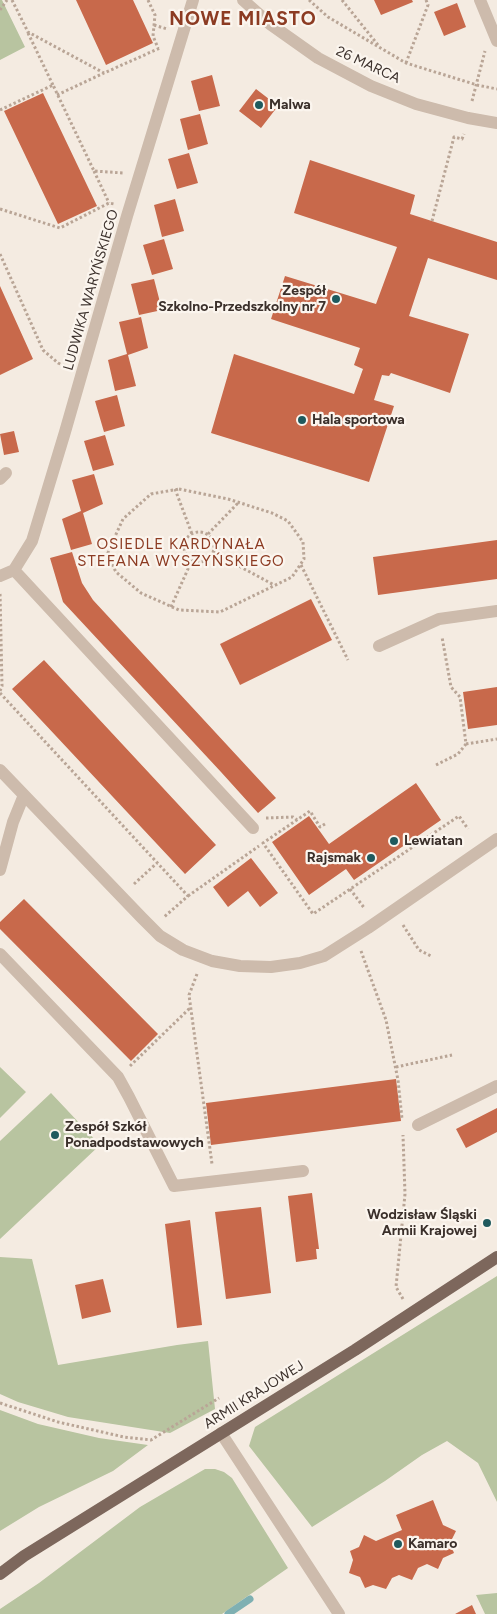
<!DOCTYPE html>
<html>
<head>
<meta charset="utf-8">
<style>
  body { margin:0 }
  canvas { display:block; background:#f4ebe1 }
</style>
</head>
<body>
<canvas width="497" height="1614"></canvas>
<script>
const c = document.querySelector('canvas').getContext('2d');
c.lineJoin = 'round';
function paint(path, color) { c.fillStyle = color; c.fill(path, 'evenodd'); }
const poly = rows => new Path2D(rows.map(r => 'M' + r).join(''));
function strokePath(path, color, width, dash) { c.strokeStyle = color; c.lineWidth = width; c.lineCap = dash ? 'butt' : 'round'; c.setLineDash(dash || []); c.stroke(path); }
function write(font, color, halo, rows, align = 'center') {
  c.font = font + ' Figtree,sans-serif'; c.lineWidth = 4.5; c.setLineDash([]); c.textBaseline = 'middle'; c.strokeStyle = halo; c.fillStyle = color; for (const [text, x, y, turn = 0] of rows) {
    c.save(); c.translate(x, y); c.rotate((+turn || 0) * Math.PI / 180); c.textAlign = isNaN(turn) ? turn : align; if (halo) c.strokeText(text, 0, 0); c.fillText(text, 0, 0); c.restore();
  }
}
paint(poly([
  [0,0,2,0,25,47,0,60],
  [0,1067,26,1092,0,1118],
  [51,1093,100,1145,0,1239,0,1141],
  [0,1257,32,1259,58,1365,177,1345,208,1341,215,1409,170,1433,68,1417,18,1402,0,1394],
  [497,1276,497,1502,478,1463,447,1441,422,1455,385,1481,312,1527,249,1446,255,1427],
  [0,1410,38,1424,99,1438,148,1445,113,1471,39,1507,0,1531],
  [205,1469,215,1469,224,1472,232,1478,288,1568,222,1614,0,1614,0,1609,39,1583,140,1507],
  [497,1593,497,1614,485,1614,476,1595]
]), '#b8c4a0');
strokePath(poly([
  [228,1614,250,1599]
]), '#7fb0b2', 7);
paint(poly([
  [76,0,133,0,153,43,106,65],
  [374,0,412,0,413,2,381,15],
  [457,3,466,27,444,36,434,12],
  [212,75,220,106,199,111,191,81],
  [256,89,278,106,261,128,239,111],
  [43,93,97,206,58,224,4,111],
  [200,114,208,144,188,150,180,119],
  [189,153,198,183,177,189,168,159],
  [310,160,415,195,410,214,497,242,497,280,428,258,409,316,469,334,450,393,391,373,389,376,382,375,374,400,394,406,369,482,211,433,234,354,354,394,363,369,354,365,360,348,271,319,285,276,376,304,397,247,294,213],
  [175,199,184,231,162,237,154,205],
  [164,239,173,269,152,275,143,245],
  [154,279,162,310,139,315,131,284],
  [0,286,33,359,0,375],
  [141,317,148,348,128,355,136,386,115,391,108,360,127,354,119,322],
  [117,395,125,426,104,432,95,401],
  [14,431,19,452,4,455,0,434],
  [105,435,114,465,93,471,84,441],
  [94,474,103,504,83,513,92,544,71,550,62,519,81,511,72,480],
  [497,540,497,579,378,595,373,557],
  [72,552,82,583,93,600,276,798,258,813,221,772,63,602,50,558],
  [311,599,332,640,240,685,220,644],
  [44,660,216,845,185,874,12,689],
  [497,687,497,725,468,729,463,692],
  [416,783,441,820,354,880,346,869,309,895,272,842,309,816,329,844],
  [251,858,278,893,260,907,248,891,228,907,213,887],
  [24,899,158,1034,131,1061,0,929,0,922],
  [396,1079,401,1121,211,1145,206,1103],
  [497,1108,497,1132,466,1148,456,1129],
  [312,1193,319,1249,316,1249,317,1259,296,1262,288,1196],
  [261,1207,271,1293,226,1299,215,1212],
  [190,1220,202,1325,177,1328,165,1224],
  [103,1279,111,1312,82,1319,75,1285],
  [433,1500,443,1525,456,1531,450,1543,454,1553,443,1558,438,1569,427,1564,418,1568,412,1580,399,1575,392,1578,386,1589,373,1585,365,1588,360,1577,349,1573,353,1560,350,1551,359,1547,364,1535,376,1541,402,1530,396,1515],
  [472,1605,476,1614,455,1614]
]), '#c8694b');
strokePath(poly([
  [12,0,28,32,104,73,160,48],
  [148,0,155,15,153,36,158,48],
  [309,0,328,17,406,63,477,85,497,89],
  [342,0,378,45],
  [0,10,7,0],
  [154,25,167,29],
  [28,33,53,85],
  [406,63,428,5,426,0],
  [57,95,104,73],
  [472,101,485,51],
  [0,110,53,85,94,171,123,173],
  [94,171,109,203],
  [0,209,60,228,109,203,114,204],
  [432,221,454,137,462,139,464,134],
  [0,254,43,350,58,363,67,367],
  [175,489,192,534],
  [179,489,228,499,272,513,288,521,303,542,304,559,292,577,220,612,179,610,141,593,116,572,107,555,113,541,123,519,151,494,179,489],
  '184 547a15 15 0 1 1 30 0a15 15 0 1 1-30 0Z',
  [208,534,239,502],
  [213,552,274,585],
  [301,565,348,660],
  [171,607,192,560],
  [0,691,2,686,0,592],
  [0,693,188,896,164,917],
  [466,744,497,739],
  [436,765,458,754,466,744,460,697,451,687,442,637],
  [266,818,293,817,297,820],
  [325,824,320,827,310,811,263,843,313,914,459,816,468,829],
  [134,884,157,863],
  [350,889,365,909],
  [188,896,259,846],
  [403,925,419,950,431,956],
  [361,951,386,1020,398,1080,402,1119],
  [197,974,189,995,212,1164],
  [130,1066,190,1008],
  [396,1067,452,1055],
  [403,1299,396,1287,405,1194,403,1135],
  [0,1403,58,1422,124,1437,151,1440,219,1398]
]), '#b9a596', 3, [2.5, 2.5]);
strokePath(poly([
  [243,0,270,24,318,58,371,86,416,104,468,118,497,123],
  [480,0,497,41],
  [0,479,6,473],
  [14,570,253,828],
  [0,576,14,570,32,541,65,432,127,216,193,0],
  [379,646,439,619,497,611],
  [0,770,142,918,160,936,183,950,212,961,240,966,271,967,300,963,324,956,368,928,497,839],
  [0,870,13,822,24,795],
  [0,954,118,1077,129,1097,174,1186,303,1171],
  [418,1125,497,1086],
  [221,1433,339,1614]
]), '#cdbbac', 12);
strokePath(poly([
  [0,1574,24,1556,355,1350,497,1257]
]), '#7d675c', 12);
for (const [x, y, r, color] of [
  [259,105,5,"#1f5a5e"],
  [336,299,5,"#1f5a5e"],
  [302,420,5,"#1f5a5e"],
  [394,841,5,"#1f5a5e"],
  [371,858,5,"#1f5a5e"],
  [55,1135,5,"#1f5a5e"],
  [487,1223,5,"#1f5a5e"],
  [398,1544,5,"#1f5a5e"]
]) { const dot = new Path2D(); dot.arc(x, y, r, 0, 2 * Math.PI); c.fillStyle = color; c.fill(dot); strokePath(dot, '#fbf5ee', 2); }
write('14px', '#3b302b', '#fbf5ee', [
  ["26 MARCA",368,65,25],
  ["LUDWIKA WARYŃSKIEGO",91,290,-74],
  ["ARMII KRAJOWEJ",254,1395,-32]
]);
write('bold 14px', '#3b302b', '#fbf5ee', [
  ["Malwa",269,105],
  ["Zespół",326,291,"right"],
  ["Szkolno-Przedszkolny nr 7",326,307,"right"],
  ["Hala sportowa",312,420],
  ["Lewiatan",404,841],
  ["Rajsmak",361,858,"right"],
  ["Zespół Szkół",65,1127],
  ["Ponadpodstawowych",65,1143],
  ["Wodzisław Śląski",477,1215,"right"],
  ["Armii Krajowej",477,1231,"right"],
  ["Kamaro",408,1544]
], 'left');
c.letterSpacing = '1px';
write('15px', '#8c3b22', '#fbf5ee', [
  ["OSIEDLE KARDYNAŁA",181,545],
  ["STEFANA WYSZYŃSKIEGO",181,562]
]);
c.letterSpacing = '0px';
c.letterSpacing = '1px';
write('bold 19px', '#8c3b22', '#fbf5ee', [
  ["NOWE MIASTO",243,19]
]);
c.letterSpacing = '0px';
</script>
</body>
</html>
